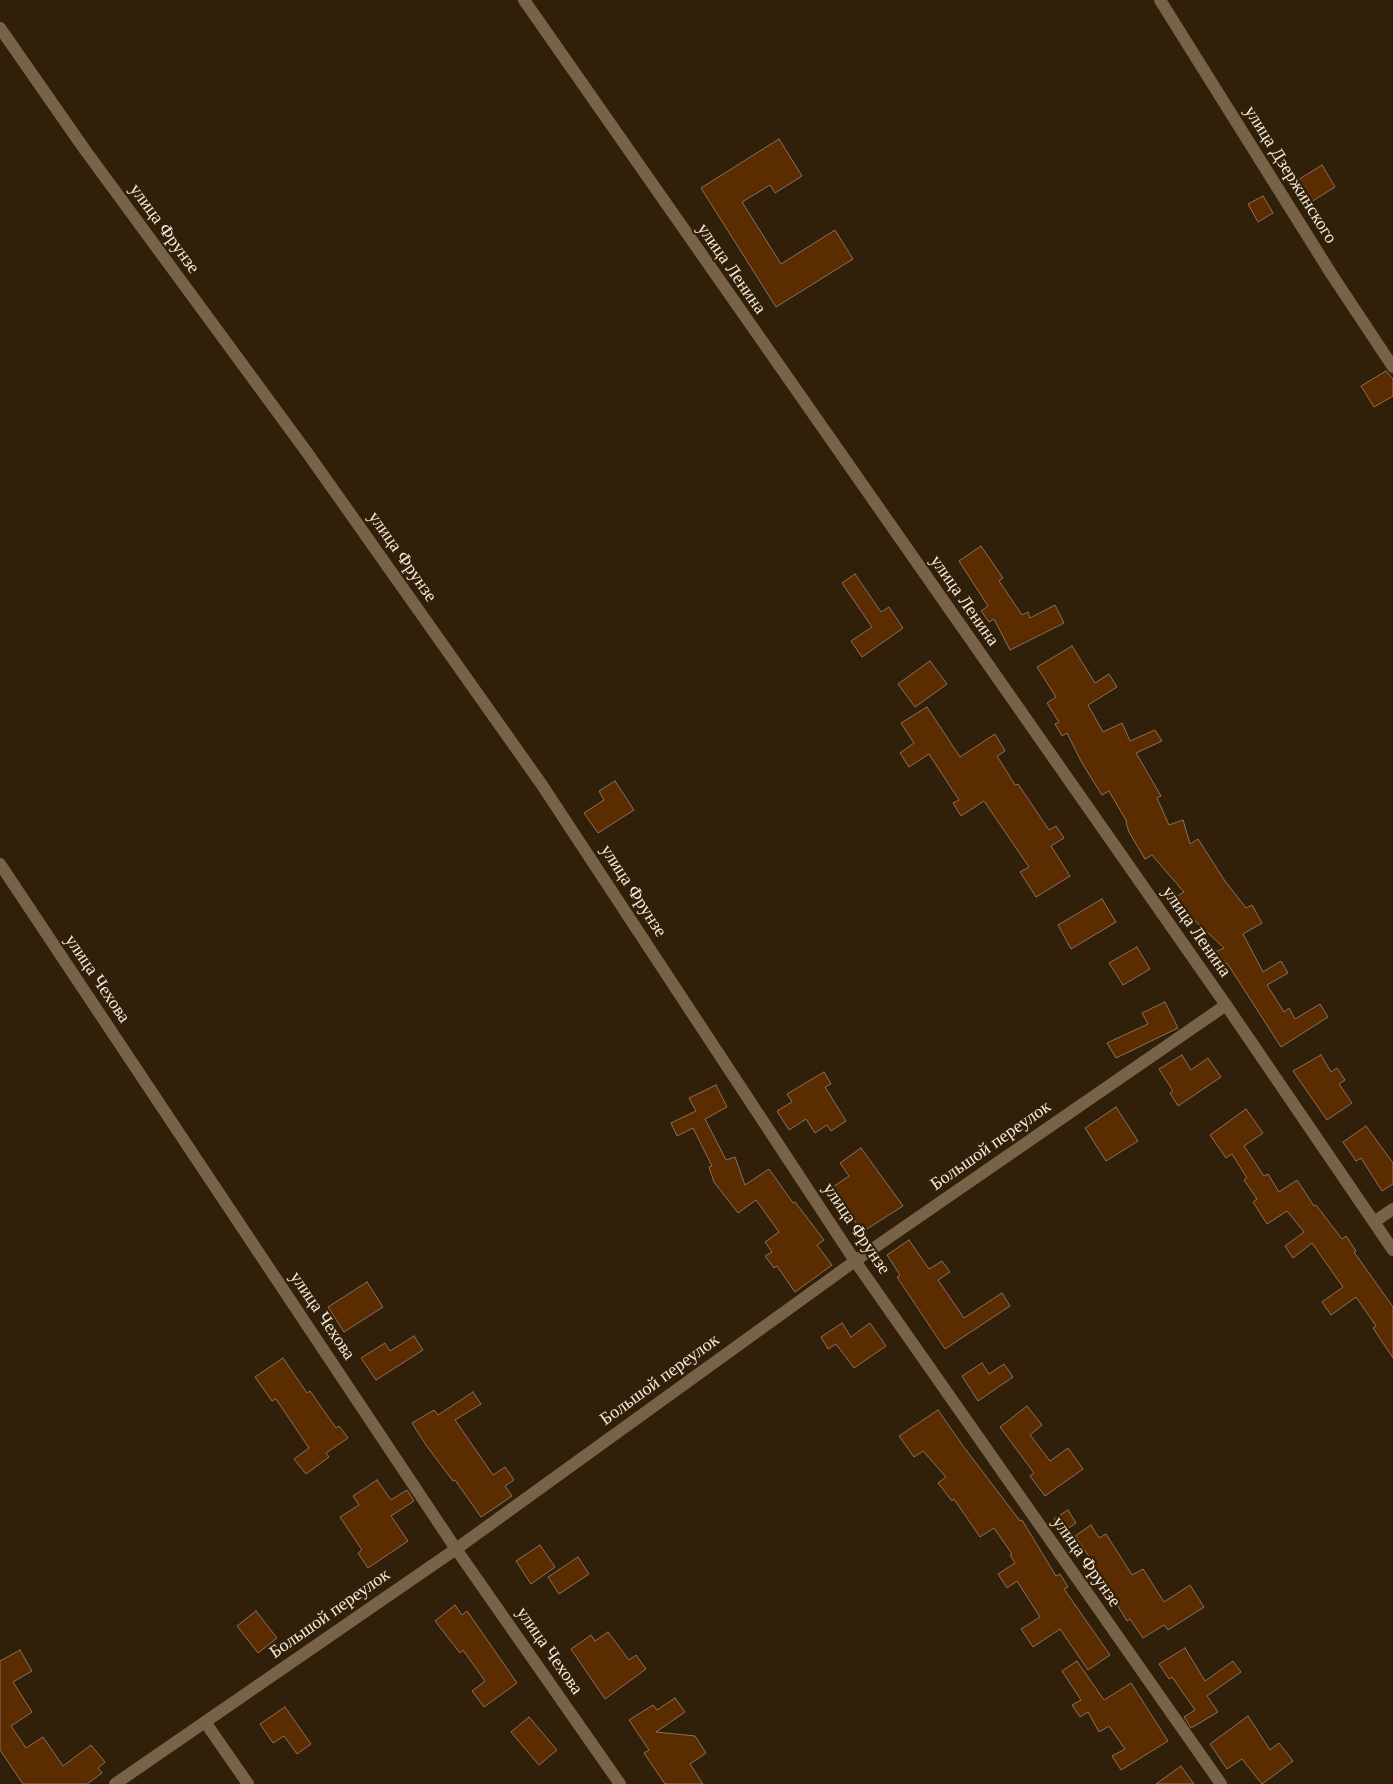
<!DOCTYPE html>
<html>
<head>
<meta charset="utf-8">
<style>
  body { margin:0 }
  canvas { display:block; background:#312009 }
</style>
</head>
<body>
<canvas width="1393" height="1784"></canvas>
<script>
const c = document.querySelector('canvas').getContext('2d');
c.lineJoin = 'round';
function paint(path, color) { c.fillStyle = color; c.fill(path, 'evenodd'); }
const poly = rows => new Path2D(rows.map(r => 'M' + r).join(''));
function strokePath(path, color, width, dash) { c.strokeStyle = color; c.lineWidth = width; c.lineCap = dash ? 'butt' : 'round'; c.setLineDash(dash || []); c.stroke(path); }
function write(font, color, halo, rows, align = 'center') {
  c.font = font + ' "Times New Roman",serif'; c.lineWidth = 4.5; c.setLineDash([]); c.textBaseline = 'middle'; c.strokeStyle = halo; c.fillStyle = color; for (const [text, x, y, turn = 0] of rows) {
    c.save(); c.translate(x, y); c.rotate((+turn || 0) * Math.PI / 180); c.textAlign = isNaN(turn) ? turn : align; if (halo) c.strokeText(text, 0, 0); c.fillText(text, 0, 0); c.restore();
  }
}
const building = poly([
  [779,139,802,176,775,193,770,185,742,202,781,264,835,230,853,259,776,307,701,188,779,139],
  [1322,165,1335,187,1311,202,1298,180,1322,165],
  [1263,196,1273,213,1258,222,1248,204,1263,196],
  [1386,371,1393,379,1393,396,1374,407,1361,386,1386,371],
  [981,546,1003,578,999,581,1022,615,1028,612,1030,618,1055,605,1064,623,1010,650,994,619,989,622,981,611,988,606,959,561,981,546],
  [855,574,881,612,889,607,903,628,862,657,851,641,872,627,842,583,855,574],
  [1072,646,1095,683,1109,674,1117,687,1088,705,1103,732,1122,723,1130,741,1155,730,1162,741,1136,753,1161,796,1157,798,1169,825,1183,820,1190,844,1198,839,1225,881,1246,908,1252,905,1262,923,1243,934,1263,972,1281,961,1288,973,1267,985,1284,1012,1289,1008,1295,1019,1320,1004,1328,1017,1281,1047,1227,963,1222,966,1215,952,1224,948,1172,899,1184,892,1152,855,1145,859,1129,832,1126,823,1127,822,1109,791,1102,795,1082,763,1067,733,1062,736,1055,724,1059,722,1047,703,1056,697,1037,667,1072,646],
  [930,661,947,684,915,707,898,684,930,661],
  [927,707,960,757,995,734,1005,751,997,756,1015,785,1018,784,1049,830,1056,826,1064,838,1051,846,1070,876,1036,897,1020,872,1029,867,984,801,961,816,953,803,959,800,929,754,909,767,900,753,914,743,901,723,927,707],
  [615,781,634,810,598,833,584,813,604,800,599,791,615,781],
  [1102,899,1116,922,1071,949,1058,925,1102,899],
  [1137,947,1150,969,1123,985,1109,963,1137,947],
  [1165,1002,1178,1028,1116,1058,1107,1043,1148,1024,1142,1013,1165,1002],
  [1182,1055,1191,1070,1208,1058,1221,1077,1178,1106,1170,1093,1173,1091,1159,1069,1182,1055],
  [1321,1055,1331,1072,1337,1068,1345,1080,1339,1084,1352,1103,1327,1120,1293,1071,1321,1055],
  [824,1072,831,1084,825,1087,846,1121,831,1131,827,1125,815,1133,806,1119,789,1130,777,1111,792,1102,787,1094,824,1072],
  [716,1085,727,1107,705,1119,726,1160,735,1157,745,1185,769,1169,793,1203,795,1202,824,1240,817,1245,832,1265,795,1292,777,1266,774,1268,765,1256,772,1252,765,1242,779,1232,756,1200,738,1213,714,1182,709,1167,712,1166,693,1128,677,1136,671,1123,696,1111,689,1098,716,1085],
  [1116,1107,1138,1141,1106,1161,1085,1128,1116,1107],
  [1246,1109,1263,1133,1244,1146,1264,1176,1268,1174,1279,1192,1297,1180,1314,1206,1316,1205,1342,1239,1346,1236,1356,1251,1354,1252,1393,1307,1393,1358,1373,1328,1376,1326,1356,1297,1331,1315,1322,1302,1343,1287,1312,1243,1293,1258,1285,1246,1304,1232,1287,1211,1267,1224,1253,1202,1257,1199,1244,1180,1247,1178,1232,1154,1226,1158,1210,1135,1246,1109],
  [1366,1126,1393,1163,1393,1184,1382,1191,1361,1158,1356,1161,1343,1142,1366,1126],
  [861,1148,903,1206,862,1232,844,1204,839,1208,827,1191,849,1176,840,1163,861,1148],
  [909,1240,929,1269,942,1261,950,1272,938,1280,964,1318,1002,1293,1010,1306,945,1349,897,1277,900,1275,887,1255,909,1240],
  [367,1282,383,1307,344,1332,328,1307,367,1282],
  [842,1323,851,1337,870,1323,886,1346,854,1368,836,1344,828,1349,821,1337,842,1323],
  [414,1336,423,1350,376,1380,361,1358,385,1343,390,1351,414,1336],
  [283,1358,307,1393,310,1391,336,1428,339,1426,348,1438,326,1453,329,1457,306,1474,294,1459,309,1448,276,1399,272,1401,255,1377,283,1358],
  [982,1363,989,1374,1004,1364,1013,1377,978,1401,962,1376,982,1363],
  [473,1392,481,1404,455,1420,493,1475,505,1467,514,1480,505,1486,512,1496,481,1517,455,1480,453,1481,426,1445,412,1423,434,1410,438,1415,473,1392],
  [1027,1406,1042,1425,1030,1435,1050,1461,1068,1448,1083,1469,1045,1496,1030,1476,1034,1473,1000,1427,1027,1406],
  [938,1410,963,1446,1020,1521,1022,1520,1056,1576,1060,1574,1068,1587,1064,1589,1110,1655,1088,1670,1060,1629,1033,1647,1021,1629,1040,1617,1017,1581,1007,1588,998,1574,1015,1563,1010,1555,1012,1554,994,1528,980,1537,954,1499,952,1501,938,1483,946,1477,923,1451,914,1457,899,1436,938,1410],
  [377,1480,391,1500,407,1490,414,1501,391,1516,408,1541,368,1568,358,1553,362,1550,340,1517,359,1505,353,1496,377,1480],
  [1068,1510,1076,1523,1063,1532,1054,1519,1068,1510],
  [1091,1525,1099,1538,1106,1534,1132,1575,1143,1569,1164,1602,1190,1585,1204,1607,1168,1630,1164,1625,1143,1638,1130,1619,1127,1621,1101,1578,1099,1580,1091,1567,1095,1565,1075,1536,1091,1525],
  [540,1545,555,1567,531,1584,516,1561,540,1545],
  [578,1557,589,1574,559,1594,548,1577,578,1557],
  [455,1605,462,1615,467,1611,517,1683,484,1707,472,1691,485,1681,463,1650,460,1653,435,1621,455,1605],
  [256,1611,277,1638,258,1653,237,1626,256,1611],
  [608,1632,629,1660,636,1655,646,1669,605,1699,571,1649,591,1635,595,1641,608,1632],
  [1185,1648,1205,1681,1233,1661,1241,1672,1207,1696,1218,1712,1191,1728,1184,1717,1195,1710,1172,1677,1169,1679,1159,1664,1185,1648],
  [20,1650,32,1671,13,1682,32,1712,11,1726,26,1748,43,1737,63,1766,91,1745,105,1762,98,1768,102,1773,87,1784,23,1784,0,1750,0,1661,20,1650],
  [1077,1661,1104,1700,1131,1683,1168,1741,1121,1770,1112,1756,1125,1749,1109,1726,1099,1732,1088,1712,1080,1717,1072,1705,1081,1700,1062,1671,1077,1661],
  [675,1698,685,1712,656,1732,695,1736,706,1753,690,1764,703,1784,665,1784,644,1753,649,1750,629,1720,653,1705,657,1710,675,1698],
  [285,1707,311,1744,297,1754,284,1736,273,1743,260,1724,285,1707],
  [1248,1716,1270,1750,1279,1743,1293,1761,1262,1784,1242,1759,1227,1769,1210,1744,1248,1716],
  [529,1717,557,1750,539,1765,511,1732,529,1717],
  [1181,1766,1194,1784,1156,1784,1181,1766]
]);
paint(building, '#5b2c00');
strokePath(building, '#8a6f5d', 1);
strokePath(poly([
  [524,0,1226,1005,1393,1250],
  [1160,0,1332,275,1393,367],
  [0,28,85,150,306,451,542,785,855,1261,1221,1784],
  [0,864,456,1549,620,1784],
  [1374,1222,1393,1209],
  [205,1722,248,1784],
  [115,1784,456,1549,855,1261,1226,1005]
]), '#796348', 12);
write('18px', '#f4e9db', '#312009', [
  ["улица Дзержинского",1290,175,58],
  ["улица Фрунзе",164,229,54],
  ["улица Ленина",731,269,55],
  ["улица Фрунзе",402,557,55],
  ["улица Ленина",964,601,55],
  ["улица Фрунзе",633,891,57],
  ["улица Ленина",1196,932,55],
  ["улица Чехова",97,979,56],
  ["Большой переулок",991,1146,-35],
  ["улица Фрунзе",856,1229,56],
  ["улица Чехова",322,1316,56],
  ["Большой переулок",660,1380,-36],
  ["улица Фрунзе",1086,1562,55],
  ["Большой переулок",330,1614,-35],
  ["улица Чехова",549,1651,55]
]);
</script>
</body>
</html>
